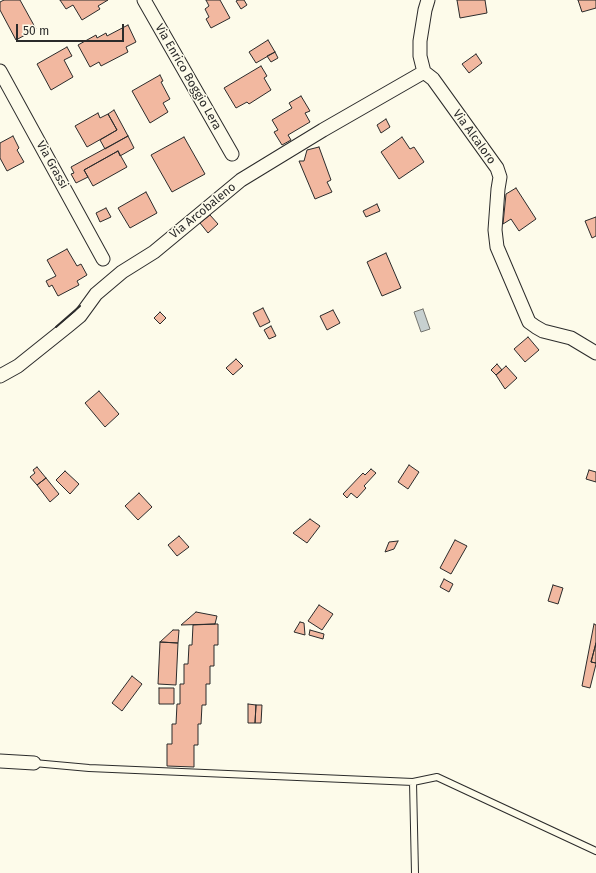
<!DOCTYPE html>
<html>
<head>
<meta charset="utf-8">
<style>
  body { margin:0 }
  #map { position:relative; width:596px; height:873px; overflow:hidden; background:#fdfbea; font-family:"Fira Sans",sans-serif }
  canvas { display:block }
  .scale { position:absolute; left:16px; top:24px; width:108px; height:18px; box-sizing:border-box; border:2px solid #2b2b2b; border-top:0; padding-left:5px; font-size:12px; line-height:14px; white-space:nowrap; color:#2b2b2b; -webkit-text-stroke:3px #fdfbea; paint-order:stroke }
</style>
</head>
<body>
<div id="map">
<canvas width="596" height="873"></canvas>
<div class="scale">50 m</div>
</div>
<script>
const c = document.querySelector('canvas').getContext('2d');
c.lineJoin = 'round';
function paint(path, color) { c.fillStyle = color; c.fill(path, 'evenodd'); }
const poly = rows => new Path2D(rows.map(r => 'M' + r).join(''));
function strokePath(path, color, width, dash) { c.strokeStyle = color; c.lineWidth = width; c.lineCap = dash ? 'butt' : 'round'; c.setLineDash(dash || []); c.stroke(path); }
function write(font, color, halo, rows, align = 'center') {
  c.font = font + ' "Fira Sans",sans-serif'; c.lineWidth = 3; c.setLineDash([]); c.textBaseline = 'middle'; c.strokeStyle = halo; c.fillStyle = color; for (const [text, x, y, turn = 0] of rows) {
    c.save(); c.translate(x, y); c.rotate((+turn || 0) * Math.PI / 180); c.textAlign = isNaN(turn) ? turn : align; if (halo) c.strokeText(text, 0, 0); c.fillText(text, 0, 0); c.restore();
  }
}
const water = poly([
  [423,309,430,329,421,332,414,312,423,309]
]);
paint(water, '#c7d0d0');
strokePath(water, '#74746e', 1);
const building = poly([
  [4,0,20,0,36,29,16,40,0,10,0,2,4,0],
  [60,0,108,0,98,6,100,9,82,20,73,5,66,9,60,0],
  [206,0,220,0,230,18,211,28,206,19,209,17,205,9,209,6,206,0],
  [238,0,244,0,247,5,241,9,236,1,238,0],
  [457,0,485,0,487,13,460,18,457,0],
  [578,0,596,0,596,8,582,12,578,0],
  [128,25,136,42,126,47,128,52,101,66,99,62,90,67,78,45,96,35,97,38,106,33,107,36,128,25],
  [268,40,275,52,256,63,249,52,268,40],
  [67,47,72,56,64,60,73,77,51,90,37,64,67,47],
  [275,52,278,58,271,62,267,56,275,52],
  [476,54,482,63,469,73,462,64,476,54],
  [261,66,267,76,264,78,271,90,249,104,247,102,236,108,224,88,261,66],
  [160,75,163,81,161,82,170,99,163,103,168,112,150,123,132,91,160,75],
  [301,96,310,111,305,113,310,122,288,135,291,140,282,145,274,132,278,130,272,120,292,108,289,103,301,96],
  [114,110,128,136,105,149,100,140,117,130,108,114,114,110],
  [98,113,100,118,108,114,117,130,87,147,75,126,98,113],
  [386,119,390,127,381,133,377,125,386,119],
  [13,136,19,148,17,150,24,162,7,171,0,158,0,143,13,136],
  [128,136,134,148,120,156,118,151,84,170,88,177,76,183,71,174,74,173,71,167,128,136],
  [184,137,205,174,172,192,151,155,184,137],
  [402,137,410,149,414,147,424,162,399,179,381,152,402,137],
  [319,147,331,180,327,182,332,192,315,199,299,161,304,161,307,150,319,147],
  [118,151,127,167,93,186,84,170,118,151],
  [516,188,536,219,519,231,511,219,503,224,506,194,516,188],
  [146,192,157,213,130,228,118,208,146,192],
  [377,204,380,211,366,217,363,211,377,204],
  [106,208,111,217,100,222,96,213,106,208],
  [210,215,218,224,208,233,200,223,210,215],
  [596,217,596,236,592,238,585,221,596,217],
  [67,249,77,266,81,264,87,275,77,281,79,285,58,296,52,285,49,287,46,281,56,276,47,260,67,249],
  [386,253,401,288,382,296,367,262,386,253],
  [263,308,270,322,260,327,253,313,263,308],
  [333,310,340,323,327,330,320,316,333,310],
  [160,312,166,318,160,324,154,318,160,312],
  [271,326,276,336,269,339,264,330,271,326],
  [528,337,539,350,525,362,514,349,528,337],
  [236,359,243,366,233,375,226,368,236,359],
  [497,364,502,370,496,375,491,370,497,364],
  [506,366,517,378,505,389,496,375,506,366],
  [99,391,119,414,105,427,85,403,99,391],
  [409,465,419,472,408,489,398,482,409,465],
  [37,467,46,478,37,485,30,477,35,473,33,470,37,467],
  [371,469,376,473,364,486,366,488,357,498,351,493,347,498,343,494,363,473,365,475,371,469],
  [589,470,596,472,596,482,586,479,589,470],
  [65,471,79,484,70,494,56,480,65,471],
  [46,478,59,494,50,502,37,485,46,478],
  [139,493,152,507,138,520,125,506,139,493],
  [310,519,320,526,307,543,293,533,310,519],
  [179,536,189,547,177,556,168,545,179,536],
  [455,540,467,546,451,574,440,568,455,540],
  [398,541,394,549,385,552,389,542,398,541],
  [444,579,453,584,449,592,440,587,444,579],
  [553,585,563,588,558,604,548,601,553,585],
  [319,605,333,614,322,630,308,621,319,605],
  [196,612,217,616,215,624,181,625,196,612],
  [300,622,304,623,305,635,294,632,300,622],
  [215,624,218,624,218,645,214,645,214,666,210,666,210,684,206,684,206,705,202,705,201,724,198,724,198,745,194,745,194,767,167,766,167,744,172,744,172,724,176,724,177,704,180,704,180,684,184,684,184,664,188,664,189,645,192,645,193,625,215,624],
  [594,624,596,625,596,643,591,662,596,663,596,664,590,688,582,686,594,624],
  [173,630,179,630,178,643,160,642,173,630],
  [310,630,324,634,323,639,309,635,310,630],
  [160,642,178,643,176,685,158,684,160,642],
  [596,643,596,663,591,662,596,643],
  [132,676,142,684,122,711,112,703,132,676],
  [159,688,174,688,174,704,159,704,159,688],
  [248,704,256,705,255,723,248,723,248,704],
  [256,705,262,705,261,723,255,723,256,705]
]);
paint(building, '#f2b8a0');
strokePath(building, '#2b2b2b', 1);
const service = poly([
  [34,763,89,768,413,782,437,777,596,851],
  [413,782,415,873]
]);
const minor = poly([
  [144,0,232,154],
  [428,0,425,10,420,41,420,56,424,72,433,79,497,168,500,177,498,189,495,230,497,247,526,315,529,322,536,327,543,331,571,338,596,353],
  [0,71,103,259],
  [0,376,18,366,68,326,80,316,96,294,122,272,154,252,241,180,323,130,424,72],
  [0,761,34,763]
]);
strokePath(service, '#2b2b2b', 8);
strokePath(minor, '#2b2b2b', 15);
strokePath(service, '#fdfbea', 6);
strokePath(minor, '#fdfbea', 13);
strokePath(poly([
  [56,327,80,306]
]), '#2b2b2b', 2);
write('12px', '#2b2b2b', '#fdfbea', [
  ["Via Enrico Boggio Lera",188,77,60],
  ["Via Alcaloro",474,137,54],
  ["Via Grassi",52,165,61],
  ["Via Arcobaleno",203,211,-39]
]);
</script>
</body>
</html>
